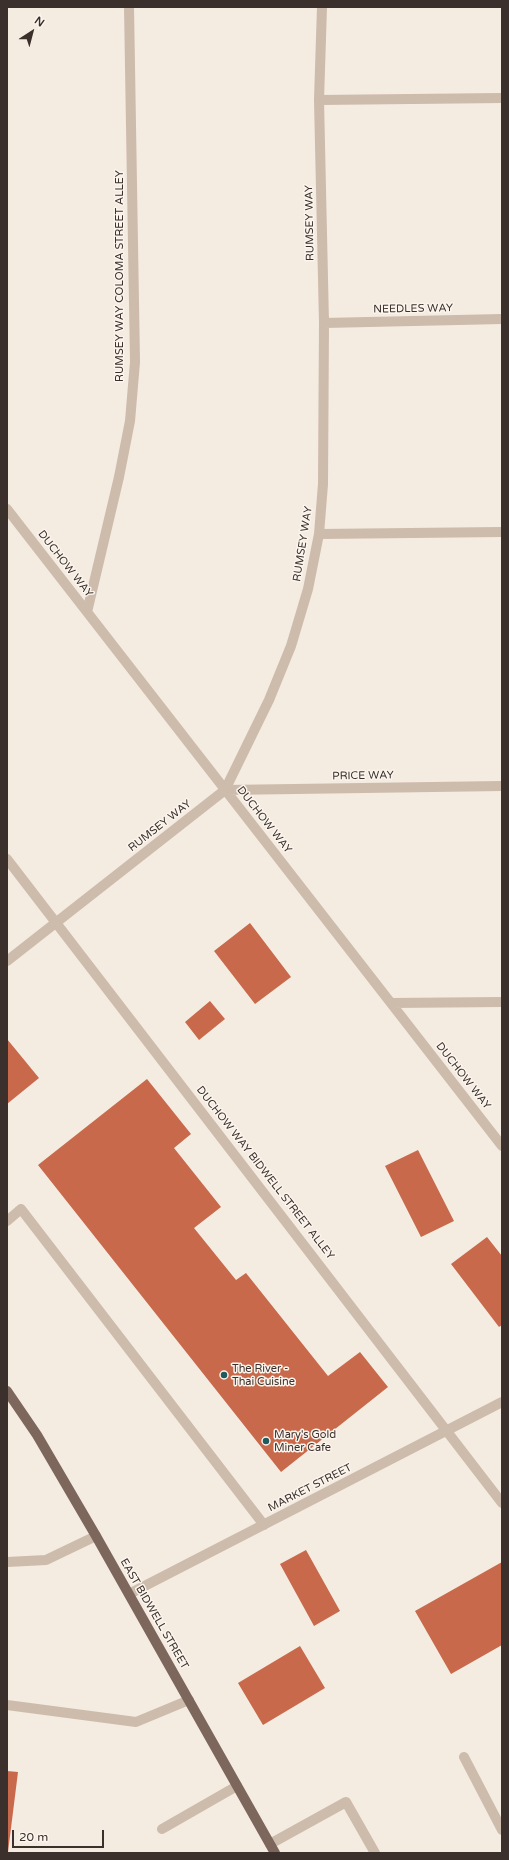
<!DOCTYPE html>
<html>
<head>
<meta charset="utf-8">
<style>
  body { margin:0 }
  #map { position:relative; width:509px; height:1860px; overflow:hidden; background:#f4ebe1; font-family:"Varela Round",sans-serif }
  canvas { display:block }
  .frame { position:absolute; inset:0; border:8px solid #3b302b; pointer-events:none }
  .north { position:absolute; left:12px; top:12px; width:40px; height:40px; -webkit-text-stroke:3px #fbf5ee; paint-order:stroke; rotate:36deg; font-size:11px; font-weight:700; line-height:16px; text-align:center; color:#3b302b }
  .north::after { content:''; display:block; margin:auto; width:14px; height:18px; background:#3b302b; clip-path:polygon(50% 0,100% 100%,50% 72%,0 100%) }
  .scale { position:absolute; left:12px; top:1830px; width:92px; height:18px; box-sizing:border-box; border:2px solid #3b302b; border-top:0; padding-left:5px; font-size:12px; line-height:14px; white-space:nowrap; color:#3b302b; -webkit-text-stroke:3px #fbf5ee; paint-order:stroke }
</style>
</head>
<body>
<div id="map">
<canvas width="509" height="1860"></canvas>
<div class="frame"></div>
<div class="north">N</div>
<div class="scale">20 m</div>
</div>
<script>
const c = document.querySelector('canvas').getContext('2d');
c.lineJoin = 'round';
function paint(path, color) { c.fillStyle = color; c.fill(path, 'evenodd'); }
const poly = rows => new Path2D(rows.map(r => 'M' + r).join(''));
function strokePath(path, color, width, dash) { c.strokeStyle = color; c.lineWidth = width; c.lineCap = dash ? 'butt' : 'round'; c.setLineDash(dash || []); c.stroke(path); }
function write(font, color, halo, rows, align = 'center') {
  c.font = font + ' "Varela Round",sans-serif'; c.lineWidth = 3; c.setLineDash([]); c.textBaseline = 'middle'; c.strokeStyle = halo; c.fillStyle = color; for (const [text, x, y, turn = 0] of rows) {
    c.save(); c.translate(x, y); c.rotate((+turn || 0) * Math.PI / 180); c.textAlign = isNaN(turn) ? turn : align; if (halo) c.strokeText(text, 0, 0); c.fillText(text, 0, 0); c.restore();
  }
}
paint(poly([
  [250,923,291,977,255,1004,214,951],
  [210,1001,225,1019,199,1040,185,1022],
  [7,1039,39,1078,7,1104],
  [147,1079,191,1134,174,1148,221,1207,194,1228,236,1280,246,1273,328,1376,360,1352,388,1387,281,1472,38,1165],
  [418,1150,454,1221,421,1237,385,1166],
  [487,1237,502,1256,502,1325,499,1327,451,1264],
  [306,1550,340,1611,314,1626,280,1564],
  [502,1562,502,1645,451,1674,415,1611],
  [300,1646,325,1688,263,1725,238,1683],
  [7,1771,18,1772,8,1852,7,1852]
]), '#c8694b');
strokePath(poly([
  [319,100,502,98],
  [324,323,502,319],
  [7,509,502,1146],
  [319,534,502,532],
  [87,612,119,477,130,421,135,362,129,7],
  [225,790,502,786],
  [7,859,502,1503],
  [7,961,225,790,269,700,291,646,308,589,319,534,323,484,324,323,319,100,322,7],
  [391,1003,502,1002],
  [7,1221,21,1209,264,1525],
  [7,1562,46,1560,96,1536],
  [129,1594,502,1402],
  [7,1705,136,1722,189,1700],
  [464,1757,502,1830],
  [162,1829,237,1786],
  [270,1844,346,1802,375,1853]
]), '#cdbbac', 10);
strokePath(poly([
  [7,1391,37,1435,96,1536,275,1853]
]), '#7d675c', 10);
for (const [x, y, r, color] of [
  [224,1375,4,"#1f5a5e"],
  [266,1441,4,"#1f5a5e"]
]) { const dot = new Path2D(); dot.arc(x, y, r, 0, 2 * Math.PI); c.fillStyle = color; c.fill(dot); strokePath(dot, '#fbf5ee', 1.5); }
write('11px', '#3b302b', '#fbf5ee', [
  ["RUMSEY WAY",310,223,-91],
  ["RUMSEY WAY COLOMA STREET ALLEY",120,276,-90],
  ["NEEDLES WAY",413,309,-1],
  ["RUMSEY WAY",303,544,-81],
  ["DUCHOW WAY",65,564,52],
  ["PRICE WAY",363,776,-1],
  ["DUCHOW WAY",264,820,52],
  ["RUMSEY WAY",160,826,-38],
  ["DUCHOW WAY",463,1076,52],
  ["DUCHOW WAY BIDWELL STREET ALLEY",265,1173,52],
  ["MARKET STREET",310,1488,-27],
  ["EAST BIDWELL STREET",154,1614,60]
]);
write('11px', '#3b302b', '#fbf5ee', [
  ["The River -",232,1369],
  ["Thai Cuisine",232,1382],
  ["Mary's Gold",274,1435],
  ["Miner Cafe",274,1448]
], 'left');
</script>
</body>
</html>
